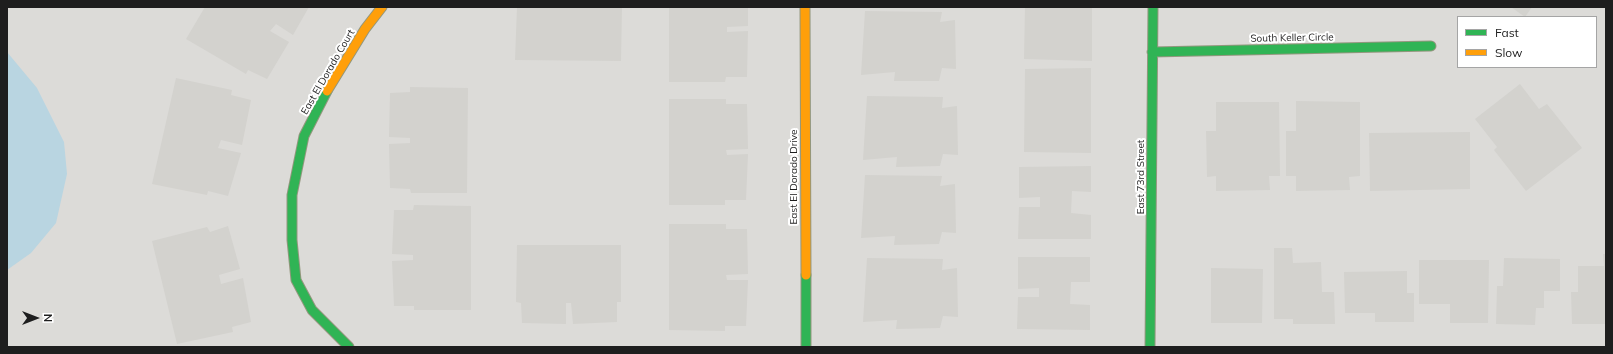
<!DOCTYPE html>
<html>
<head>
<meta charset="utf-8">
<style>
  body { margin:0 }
  #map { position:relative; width:1613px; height:354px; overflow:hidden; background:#edece7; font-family:Mulish,sans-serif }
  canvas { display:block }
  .frame { position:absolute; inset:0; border:8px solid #1e1e1e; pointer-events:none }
  .legend { position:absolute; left:1457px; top:16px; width:140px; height:52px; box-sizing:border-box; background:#fff; border:1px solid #a5a5a5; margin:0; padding:5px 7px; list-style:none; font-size:12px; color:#1e1e1e }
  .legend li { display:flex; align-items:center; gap:8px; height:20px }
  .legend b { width:20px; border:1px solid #a5a5a5 }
  .north { position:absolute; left:16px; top:298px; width:40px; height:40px; -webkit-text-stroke:3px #fff; paint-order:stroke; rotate:90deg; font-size:11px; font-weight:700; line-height:16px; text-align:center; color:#1e1e1e }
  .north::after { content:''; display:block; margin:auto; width:14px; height:18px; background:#1e1e1e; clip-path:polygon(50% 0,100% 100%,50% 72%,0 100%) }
</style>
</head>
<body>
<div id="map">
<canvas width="1613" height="354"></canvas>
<div class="frame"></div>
<ul class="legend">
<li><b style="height:5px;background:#30b455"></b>Fast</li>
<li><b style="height:5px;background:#ff9f0a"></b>Slow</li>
</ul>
<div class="north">N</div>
</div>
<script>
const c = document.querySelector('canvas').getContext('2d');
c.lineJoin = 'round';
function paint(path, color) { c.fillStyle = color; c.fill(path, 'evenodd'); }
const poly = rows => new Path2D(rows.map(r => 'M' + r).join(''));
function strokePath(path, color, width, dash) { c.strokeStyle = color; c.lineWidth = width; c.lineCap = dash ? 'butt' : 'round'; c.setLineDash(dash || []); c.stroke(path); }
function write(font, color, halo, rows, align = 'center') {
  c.font = font + ' Mulish,sans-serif'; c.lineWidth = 4; c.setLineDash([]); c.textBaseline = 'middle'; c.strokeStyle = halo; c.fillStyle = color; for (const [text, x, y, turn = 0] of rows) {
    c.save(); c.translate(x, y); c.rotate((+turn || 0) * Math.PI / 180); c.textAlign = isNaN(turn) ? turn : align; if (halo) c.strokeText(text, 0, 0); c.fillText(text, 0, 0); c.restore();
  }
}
paint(poly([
  [7,7,1606,7,1606,347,7,347],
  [1458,17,1596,17,1596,67,1458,67]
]), '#dcdbd8');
paint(poly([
  [7,52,37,88,64,142,67,174,56,223,31,253,7,270]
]), '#b9d5e1');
paint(poly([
  [205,7,309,7,293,35,276,24,270,31,289,42,267,79,248,70,246,74,186,39],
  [517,7,622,7,621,61,515,60],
  [669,7,748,7,748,26,727,27,727,32,748,31,747,77,726,77,725,82,669,82],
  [1025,7,1092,7,1092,61,1024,59],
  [1511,7,1532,7,1525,17],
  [865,11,942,12,940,22,955,20,956,69,942,68,939,81,894,81,895,72,861,75],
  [1091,68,1091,153,1024,152,1025,69],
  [176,78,232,90,231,95,251,100,242,145,221,140,218,148,241,153,228,196,208,191,207,195,152,184],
  [1520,84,1539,109,1547,104,1582,148,1526,191,1494,150,1497,147,1475,119],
  [410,87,468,88,467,193,411,193,410,189,390,188,389,144,410,143,410,138,389,137,390,93,410,92],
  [867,96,943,97,942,108,957,106,958,155,943,154,940,166,896,167,897,157,863,160],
  [669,99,726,99,726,104,747,104,748,149,726,150,727,155,748,154,746,200,725,200,725,205,669,205],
  [1296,101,1360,102,1360,176,1349,177,1350,190,1296,191,1296,176,1286,176,1286,131,1296,131],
  [1216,102,1279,102,1280,176,1269,176,1270,190,1216,191,1216,176,1207,177,1206,131,1216,131],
  [1470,132,1470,189,1370,191,1369,133],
  [1091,166,1091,192,1072,191,1071,213,1091,215,1091,239,1018,239,1019,207,1040,207,1040,197,1019,198,1019,167],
  [865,175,942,176,940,186,955,184,956,233,942,232,939,244,894,245,895,236,861,238],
  [414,205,471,206,471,310,414,310,414,306,394,306,392,261,413,260,413,255,392,254,394,210,413,210],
  [669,224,726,224,726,229,747,229,748,274,726,275,727,280,748,280,746,326,725,326,725,331,669,330],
  [228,226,240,269,219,275,221,284,243,278,251,322,232,327,233,332,177,344,152,241,207,227,210,232],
  [517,245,621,245,621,302,617,302,617,322,573,324,571,303,566,303,566,324,522,323,521,303,516,302],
  [1274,248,1292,248,1293,263,1321,262,1322,292,1334,292,1335,324,1293,324,1293,319,1274,319],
  [1603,254,1606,254,1606,324,1572,324,1571,292,1578,292,1578,266,1604,266],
  [1018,257,1090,257,1090,282,1071,282,1070,304,1090,305,1090,330,1017,329,1018,297,1039,297,1039,288,1018,289],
  [867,258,943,259,942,270,957,268,958,317,943,316,940,328,896,329,897,320,863,322],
  [1504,258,1560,259,1560,291,1544,291,1544,308,1536,308,1535,325,1496,324,1497,286,1503,286],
  [1419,260,1489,260,1488,323,1450,323,1450,304,1419,304],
  [1211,268,1263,269,1262,323,1211,323],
  [1407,271,1407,293,1414,293,1414,322,1375,322,1375,313,1345,313,1344,272]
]), '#d3d2ce');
const fast = poly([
  [1152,52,1431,46],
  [327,91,304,136,292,195,292,240,296,280,312,310,349,347],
  [806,275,806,347],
  [1150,347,1153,7]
]);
const slow = poly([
  [805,7,806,275],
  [327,91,365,29,382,7]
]);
strokePath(fast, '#93977e', 11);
strokePath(slow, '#93977e', 11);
strokePath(fast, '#30b455', 9);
strokePath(slow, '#ff9f0a', 9);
write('10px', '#1e1e1e', '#fff', [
  ["South Keller Circle",1292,38,-1],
  ["East El Dorado Court",328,72,-60],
  ["East El Dorado Drive",794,177,-90],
  ["East 73rd Street",1141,177,-90]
]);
</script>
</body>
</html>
